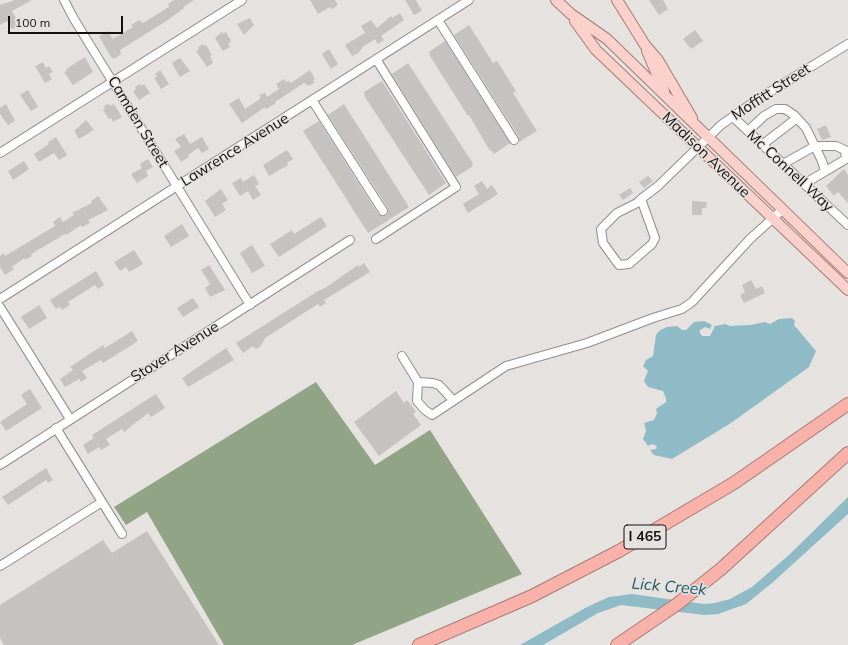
<!DOCTYPE html>
<html>
<head>
<meta charset="utf-8">
<style>
  body { margin:0 }
  #map { position:relative; width:848px; height:645px; overflow:hidden; background:#e5e2df; font-family:Mulish,sans-serif }
  canvas { display:block }
  .scale { position:absolute; left:8px; top:16px; width:115px; height:18px; box-sizing:border-box; border:2px solid #131111; border-top:0; padding-left:5px; font-size:12px; line-height:14px; white-space:nowrap; color:#131111; -webkit-text-stroke:3px #e5e2df; paint-order:stroke }
</style>
</head>
<body>
<div id="map">
<canvas width="848" height="645"></canvas>
<div class="scale">100 m</div>
</div>
<script>
const c = document.querySelector('canvas').getContext('2d');
c.lineJoin = 'round';
function paint(path, color) { c.fillStyle = color; c.fill(path, 'evenodd'); }
const poly = rows => new Path2D(rows.map(r => 'M' + r).join(''));
function strokePath(path, color, width, dash) { c.strokeStyle = color; c.lineWidth = width; c.lineCap = dash ? 'butt' : 'round'; c.setLineDash(dash || []); c.stroke(path); }
function write(font, color, halo, rows, align = 'center') {
  c.font = font + ' Mulish,sans-serif'; c.lineWidth = 3; c.setLineDash([]); c.textBaseline = 'middle'; c.strokeStyle = halo; c.fillStyle = color; for (const [text, x, y, turn = 0] of rows) {
    c.save(); c.translate(x, y); c.rotate((+turn || 0) * Math.PI / 180); c.textAlign = isNaN(turn) ? turn : align; if (halo) c.strokeText(text, 0, 0); c.fillText(text, 0, 0); c.restore();
  }
}
paint(poly([
  [316,382,375,465,430,430,522,574,352,645,224,645,147,512,126,525,114,507]
]), '#91a485');
paint(poly([
  [792,318,795,321,794,325,816,351,809,367,731,423,672,459,654,455,650,450,656,449,657,446,652,444,648,446,643,439,646,431,644,423,654,420,657,413,656,409,666,402,666,398,663,391,648,387,644,381,648,371,643,366,646,360,653,356,656,335,659,331,667,327,677,326,682,330,686,330,694,322,704,321,712,325,710,329,705,327,699,331,702,336,710,336,715,326,725,324,730,326,750,325,765,322,770,324,779,319],
  [848,497,848,514,772,583,746,604,718,614,705,615,621,605,598,613,543,645,520,645,587,607,609,597,632,594,704,604,715,603,730,599,752,587,790,554]
]), '#8ebbc6');
paint(poly([
  [15,0,32,0,12,11,16,18,14,20,18,26,12,29,7,21,0,25,0,5],
  [174,0,194,0,183,7,184,8,168,20,120,50,121,54,114,59,111,57,99,36,108,31,113,39,133,27,131,25,139,20,143,23,169,7,168,4],
  [310,0,335,0,338,5,332,9,330,7,318,14],
  [405,0,416,0,422,11,414,15],
  [649,0,663,0,668,9,659,15],
  [400,13,404,20,381,36,384,40,378,44,375,39,361,48,362,49,358,53,352,56,345,45,365,33,361,26,371,20,377,28,391,16,392,18],
  [250,18,254,25,244,35,237,24],
  [469,25,493,63,497,61,516,91,513,93,537,131,519,142,519,137,454,35],
  [695,30,703,41,691,49,683,39],
  [222,32,223,34,226,32,231,41,228,44,230,47,223,51,215,38],
  [445,41,510,143,494,154,491,150,490,151,469,115,468,116,430,56,429,52],
  [203,44,204,46,206,45,212,55,210,56,213,63,207,67,196,51,199,49,198,47],
  [329,49,338,64,331,69,322,54],
  [85,57,93,72,73,85,64,72,67,71,66,69],
  [180,58,190,71,180,77,172,63],
  [43,62,46,68,49,66,53,72,49,74,52,79,45,83,35,66],
  [408,63,472,162,473,166,456,177,392,74],
  [160,70,169,84,161,89,154,78,157,76,155,74],
  [310,70,315,79,313,80,314,83,309,86,304,83,275,102,276,103,266,109,265,107,242,123,229,104,239,98,245,109,261,98,259,95,265,93,267,97,279,89,276,84,284,79,286,82,289,81,291,83],
  [382,81,446,183,429,195,365,97,364,92],
  [140,84,141,86,144,84,150,93,139,100,133,91,136,89,135,87],
  [28,90,38,107,31,111,20,95],
  [6,104,15,121,8,125,0,114,0,108],
  [109,104,110,106,114,104,122,117,113,122,111,118,109,119,103,110,105,109,104,106],
  [344,104,409,207,368,233,303,131,319,121,378,214,386,216,388,213,388,208,328,115],
  [86,120,94,130,79,139,74,131],
  [826,125,831,137,822,140,817,129],
  [184,134,190,144,202,137,209,149,202,153,198,148,188,155,189,157,181,162,174,151,181,147,175,139],
  [56,137,67,155,59,160,54,153,39,162,34,154,49,144,48,142],
  [287,150,293,159,287,163,288,165,269,176,263,165],
  [148,159,153,167,146,171,148,176,137,183,131,174,142,168,140,164],
  [24,161,29,169,13,180,8,171],
  [844,169,848,175,848,203,838,192,834,196,826,186],
  [254,175,259,184,255,186,261,195,253,200,248,191,240,196,232,183,241,178,243,182],
  [648,176,653,181,644,188,639,182],
  [482,181,487,189,492,185,498,194,468,213,463,204,479,194,474,186],
  [630,188,633,193,623,200,619,195],
  [221,189,228,200,222,204,226,210,215,217,205,201],
  [98,196,108,210,88,220,90,223,82,227,81,225,66,235,65,234,31,254,32,256,25,260,24,258,12,267,14,269,5,275,0,267,0,256,4,253,5,256,55,226,53,222,60,217,63,222,74,215,72,213,92,203,91,201],
  [692,201,707,202,706,208,702,208,702,215,692,215],
  [321,217,327,226,279,257,270,244,292,230,294,234],
  [182,224,189,236,171,247,164,236],
  [252,245,265,266,252,273,240,253],
  [134,250,143,264,129,272,126,267,120,271,114,262],
  [364,263,370,272,324,300,326,303,320,307,318,304,265,338,261,346,256,349,253,346,243,353,236,343,318,291,325,288,358,265,359,267],
  [209,265,225,290,210,297,205,288,210,284,201,270],
  [96,271,104,285,98,289,95,285,68,302,70,305,62,310,60,307,56,309,50,300],
  [751,280,756,289,762,286,765,293,744,303,740,295,745,292,742,285],
  [193,298,199,307,183,317,177,308],
  [39,305,47,318,29,329,21,317],
  [132,331,138,341,103,363,101,360,82,371,87,378,81,382,79,379,65,387,60,379,73,370,70,367,103,345,105,348],
  [226,348,234,360,188,387,182,378],
  [30,389,42,408,6,431,0,422,27,404,21,395],
  [396,391,404,403,407,400,416,412,413,414,421,425,379,456,354,422],
  [156,394,165,408,151,417,148,413,124,432,122,429,106,439,110,445,101,450,99,447,88,454,83,445,94,438,92,435],
  [46,468,53,480,48,483,46,480,8,505,2,497],
  [147,531,219,645,4,645,0,638,0,605,103,540,112,553]
]), '#c6c2bf');
const minor = poly([
  [64,0,74,19,250,305],
  [438,20,514,140],
  [376,59,456,187,376,239],
  [312,100,383,211],
  [733,117,848,225],
  [748,131,764,116,776,109,785,109,794,115,806,128,822,161,825,171],
  [762,145,797,118],
  [0,153,242,0],
  [783,164,815,146,836,146,845,150,846,159,804,184],
  [641,199,655,238,652,244,629,264,619,265,603,243,601,229,617,213,637,203,641,199,658,186,721,125,755,101,848,44],
  [0,299,469,0],
  [0,307,70,419],
  [402,356,418,382,417,401,425,410,432,415,506,366,587,343,653,318,682,309,692,302,750,239,782,210],
  [418,382,433,383,439,385,453,400],
  [56,428,122,534],
  [0,465,350,240],
  [0,566,102,502]
]);
const major = poly([
  [556,0,571,14,607,39,848,273],
  [617,0,645,45,658,60,692,118],
  [575,21,596,50,848,290],
  [647,51,664,91]
]);
const highway = poly([
  [419,645,532,596,619,551,734,483,848,404],
  [617,645,676,605,721,569,848,453]
]);
strokePath(minor, '#918e8b', 10);
strokePath(major, '#a87a74', 12);
strokePath(highway, '#a87a74', 14);
strokePath(minor, '#fff', 8);
strokePath(major, '#fbd1cb', 10);
strokePath(highway, '#f8b2a9', 12);
for (const [x, y, w] of [
  [645,537,42]
]) { const box = new Path2D(); box.roundRect(x - w / 2, y - 12, w, 24, 3); c.fillStyle = '#e5e2df'; c.fill(box); strokePath(box, '#131111', 1); }
write('bold 14px', '#131111', null, [
  ["I 465",645,537]
]);
write('15px', '#131111', '#e5e2df', [
  ["Moffitt Street",771,92,-33],
  ["Camden Street",138,122,59],
  ["Lawrence Avenue",235,150,-32],
  ["Madison Avenue",706,155,44],
  ["Mc Connell Way",790,171,43],
  ["Stover Avenue",175,352,-32]
]);
write('italic 16px', '#1e5a67', '#e5e2df', [
  ["Lick Creek",669,587,5]
]);
</script>
</body>
</html>
